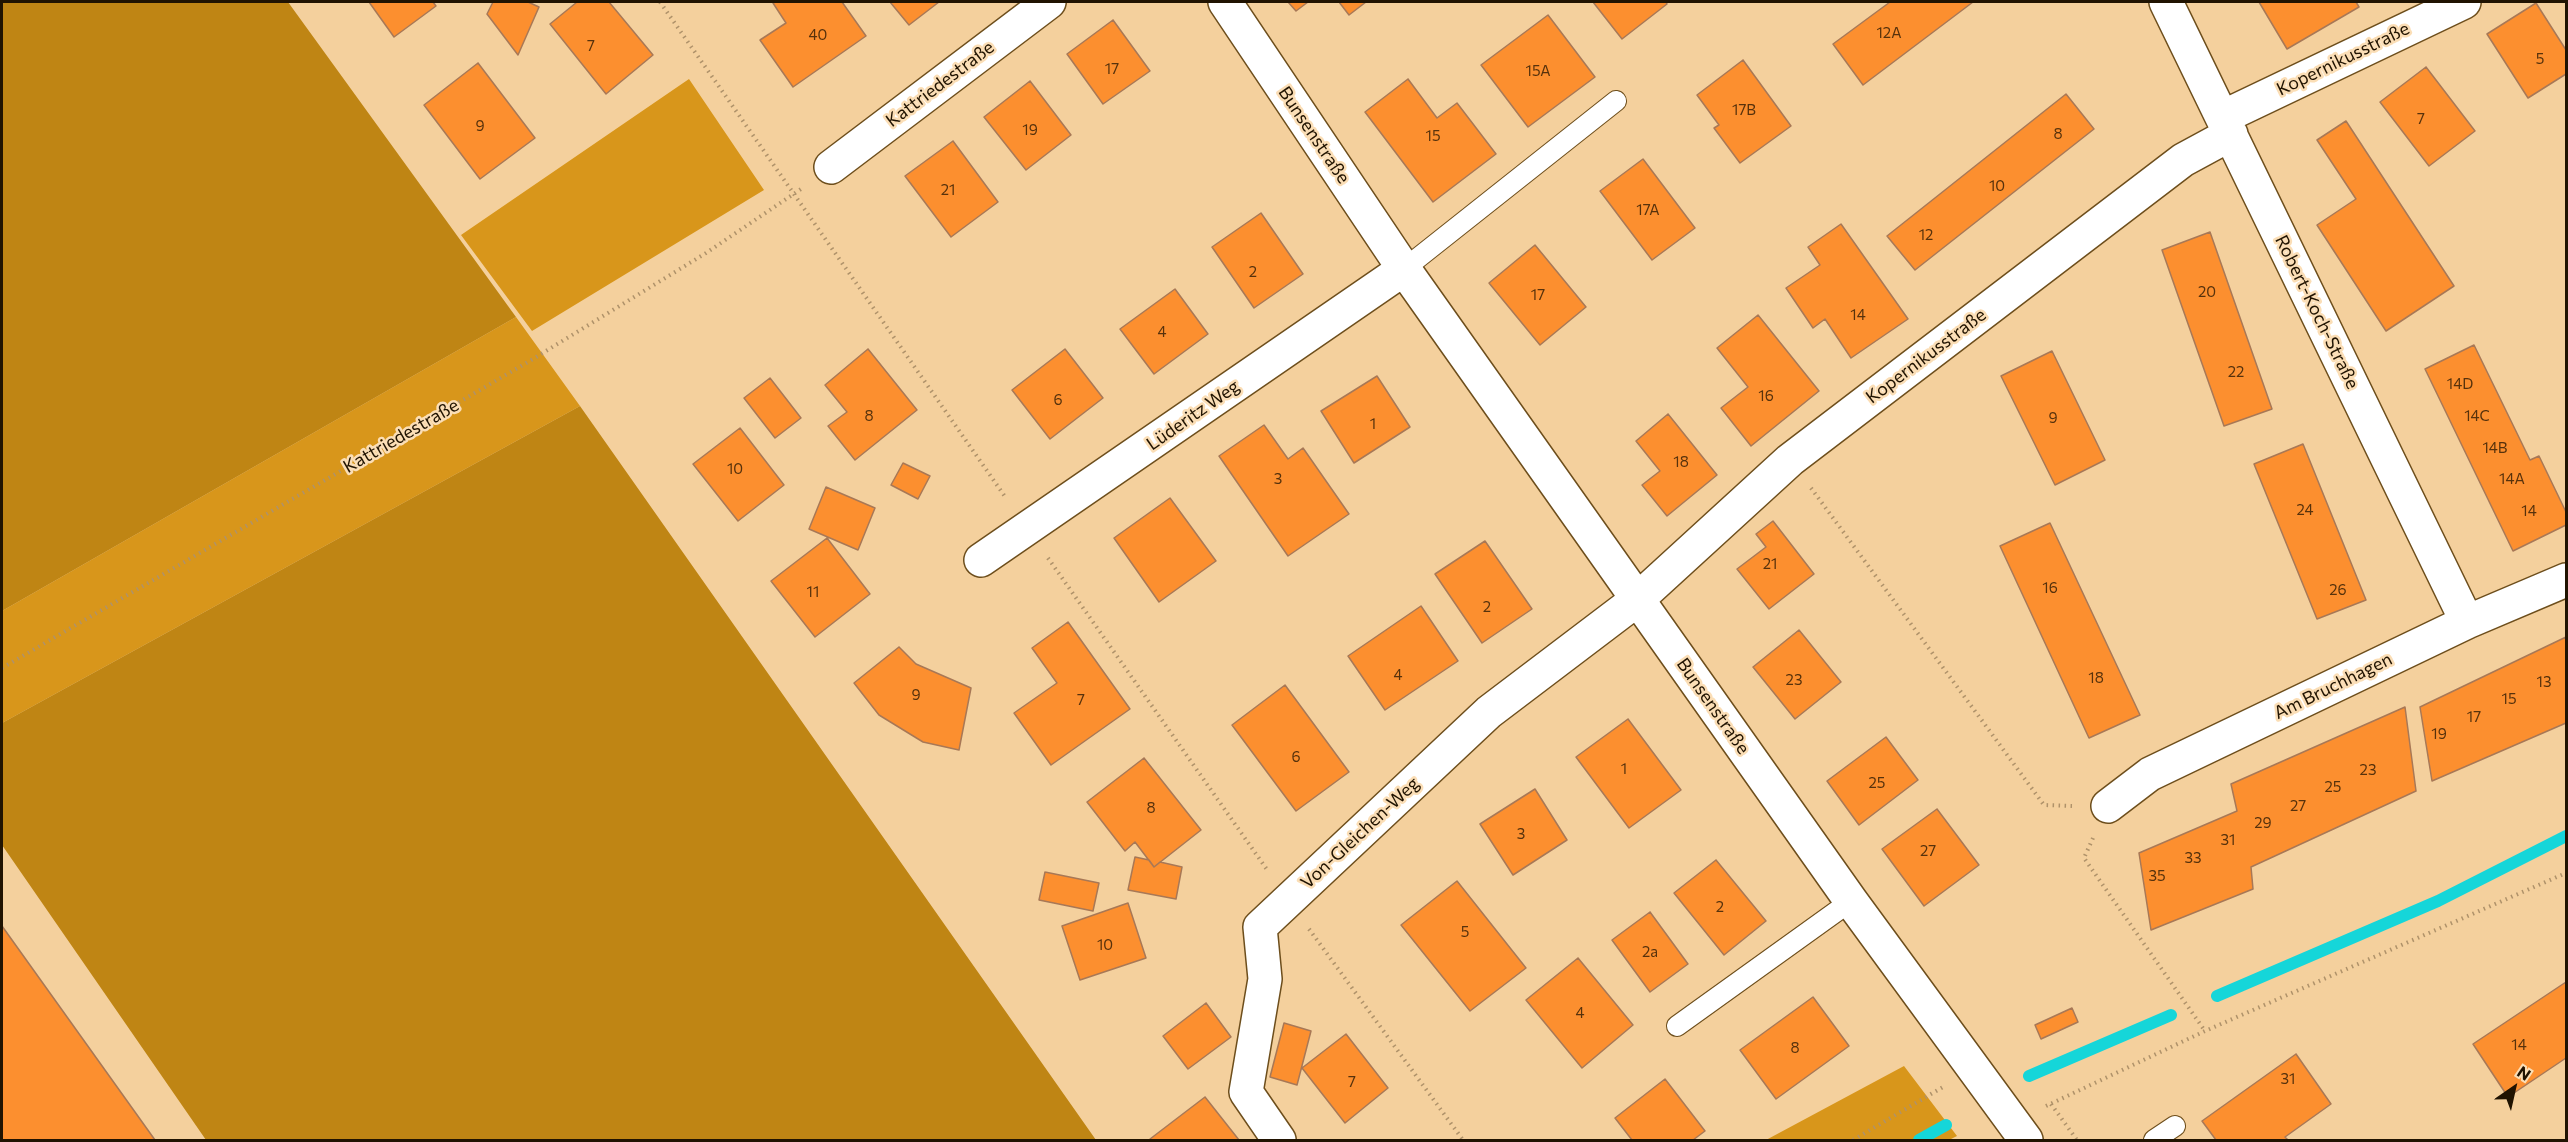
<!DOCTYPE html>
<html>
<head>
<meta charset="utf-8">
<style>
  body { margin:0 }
  #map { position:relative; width:2568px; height:1142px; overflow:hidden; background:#f4d09d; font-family:Commissioner,sans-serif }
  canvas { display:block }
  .frame { position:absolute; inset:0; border:3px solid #201301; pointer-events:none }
  .north { position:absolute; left:2484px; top:1058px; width:60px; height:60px; -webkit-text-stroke:4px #fbdeb6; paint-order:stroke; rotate:34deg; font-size:16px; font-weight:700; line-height:24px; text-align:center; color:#201301 }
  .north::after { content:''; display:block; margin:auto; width:21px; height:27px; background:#201301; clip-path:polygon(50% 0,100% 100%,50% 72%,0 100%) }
</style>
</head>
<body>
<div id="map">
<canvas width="2568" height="1142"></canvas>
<div class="frame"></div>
<div class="north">N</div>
</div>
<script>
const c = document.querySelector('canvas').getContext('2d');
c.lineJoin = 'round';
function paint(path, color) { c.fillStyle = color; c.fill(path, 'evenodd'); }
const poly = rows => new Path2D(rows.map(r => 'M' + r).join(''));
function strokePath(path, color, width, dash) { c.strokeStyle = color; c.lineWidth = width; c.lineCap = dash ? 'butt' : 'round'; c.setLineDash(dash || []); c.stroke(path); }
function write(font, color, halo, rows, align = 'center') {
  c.font = font + ' Commissioner,sans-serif'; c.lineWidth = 5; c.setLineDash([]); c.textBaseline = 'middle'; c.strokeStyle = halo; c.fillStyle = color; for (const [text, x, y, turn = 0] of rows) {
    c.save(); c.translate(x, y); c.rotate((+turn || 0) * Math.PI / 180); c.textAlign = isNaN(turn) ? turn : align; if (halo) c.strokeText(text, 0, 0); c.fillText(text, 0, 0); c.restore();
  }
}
paint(poly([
  [689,79,764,190,532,331,461,235],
  [516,317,580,406,2,723,2,611],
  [1904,1066,1957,1136,1949,1140,1766,1140]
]), '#d8961b');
paint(poly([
  [2,2,288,2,516,317,2,611],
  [580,406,1096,1140,206,1140,2,845,2,723]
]), '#bf8514');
strokePath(poly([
  [2217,996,2438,901,2566,836],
  [2029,1076,2171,1015],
  [1919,1140,1946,1125]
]), '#15d6d9', 12);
const building = poly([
  [369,2,433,2,436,6,394,37,369,2],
  [493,2,528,2,539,7,518,55,487,14,493,2],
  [577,2,609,2,653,55,606,94,550,24,577,2],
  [775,2,842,2,866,36,793,87,760,40,786,23,773,3,775,2],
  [890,2,939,2,909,25,890,2],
  [1288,2,1308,2,1296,11,1288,2],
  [1339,2,1366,2,1349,15,1339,2],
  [1593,2,1666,2,1667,4,1622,39,1593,2],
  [1890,2,1973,2,1863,85,1833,44,1890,2],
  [2259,2,2356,2,2359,7,2287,49,2259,2],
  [2536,3,2566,50,2566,74,2528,98,2487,34,2536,3],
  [1548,15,1595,77,1528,127,1481,65,1548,15],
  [1113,20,1150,71,1103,104,1067,54,1113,20],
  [1743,60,1791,126,1740,163,1714,128,1719,125,1697,95,1743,60],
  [478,63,535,138,480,179,424,105,478,63],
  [2426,67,2475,131,2429,166,2380,102,2426,67],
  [1408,79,1437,118,1457,103,1496,154,1433,202,1365,112,1408,79],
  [1030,81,1071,135,1026,170,984,117,1030,81],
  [2066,94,2094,129,1915,270,1887,236,2066,94],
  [2346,121,2454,286,2386,331,2317,225,2356,199,2317,140,2346,121],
  [953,141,998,202,951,237,905,176,953,141],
  [1643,159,1695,228,1652,260,1600,191,1643,159],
  [1261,213,1303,274,1254,308,1212,247,1261,213],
  [1841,224,1908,319,1851,358,1825,319,1813,328,1786,288,1820,265,1808,247,1841,224],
  [2210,232,2272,409,2224,426,2162,250,2210,232],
  [1535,245,1586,307,1540,345,1489,283,1535,245],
  [1175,289,1208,334,1154,374,1120,329,1175,289],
  [1758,315,1819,391,1751,446,1721,408,1748,387,1717,348,1758,315],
  [2474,345,2530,460,2539,456,2566,512,2566,525,2513,551,2425,369,2474,345],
  [868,349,917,410,855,460,828,426,847,412,825,385,868,349],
  [1065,349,1103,398,1050,439,1012,390,1065,349],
  [2052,351,2105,460,2055,485,2001,376,2052,351],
  [1377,376,1410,427,1354,463,1321,411,1377,376],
  [770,378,801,418,775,438,744,398,770,378],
  [1668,414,1717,475,1667,516,1642,485,1660,471,1636,441,1668,414],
  [1264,425,1288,459,1303,448,1349,514,1288,556,1219,456,1264,425],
  [740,428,784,485,738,521,693,464,740,428],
  [2303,444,2366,600,2317,619,2254,464,2303,444],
  [903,463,930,476,918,499,891,485,903,463],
  [826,487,875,508,858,550,809,529,826,487],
  [1170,498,1216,561,1159,602,1114,538,1170,498],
  [1773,521,1814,574,1769,609,1737,569,1766,547,1756,534,1773,521],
  [2050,523,2140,715,2089,738,2000,546,2050,523],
  [827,538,870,594,815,637,771,581,827,538],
  [1485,541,1532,609,1482,643,1435,574,1485,541],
  [1421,606,1458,661,1385,710,1348,656,1421,606],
  [1068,622,1130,709,1051,765,1014,713,1057,683,1032,648,1068,622],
  [1799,630,1841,682,1795,719,1753,667,1799,630],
  [2566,637,2566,723,2432,781,2420,707,2566,637],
  [899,647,916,664,971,688,959,750,923,742,879,715,854,683,899,647],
  [1285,685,1349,772,1296,811,1232,725,1285,685],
  [2405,707,2416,791,2251,867,2253,889,2151,930,2139,853,2237,811,2231,784,2405,707],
  [1628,719,1681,790,1629,828,1576,757,1628,719],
  [1886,737,1918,780,1859,825,1827,781,1886,737],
  [1144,758,1201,830,1154,867,1135,842,1125,851,1087,802,1144,758],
  [1535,789,1567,840,1513,875,1480,824,1535,789],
  [1937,809,1979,865,1924,906,1882,849,1937,809],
  [1135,857,1149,860,1154,867,1160,862,1182,867,1176,899,1128,890,1135,857],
  [1716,860,1766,921,1724,955,1674,893,1716,860],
  [1045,872,1099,883,1093,911,1039,900,1045,872],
  [1457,881,1526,968,1470,1011,1401,925,1457,881],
  [1128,903,1146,958,1080,980,1062,926,1128,903],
  [1650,912,1688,964,1650,992,1612,940,1650,912],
  [2,926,155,1140,2,1140,2,926],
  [1578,958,1633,1025,1582,1068,1526,1000,1578,958],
  [2566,982,2566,1058,2508,1097,2473,1044,2566,982],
  [1813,997,1849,1046,1776,1099,1740,1050,1813,997],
  [1206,1003,1231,1037,1188,1069,1163,1036,1206,1003],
  [2072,1008,2078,1022,2041,1039,2035,1025,2072,1008],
  [1284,1023,1311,1031,1297,1085,1270,1077,1284,1023],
  [1346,1034,1388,1088,1345,1123,1302,1068,1346,1034],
  [2296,1054,2331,1104,2285,1137,2288,1140,2216,1140,2202,1121,2296,1054],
  [1665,1079,1705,1131,1693,1140,1632,1140,1615,1118,1665,1079],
  [1205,1097,1239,1140,1151,1140,1150,1139,1205,1097]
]);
paint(building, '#fc8f2f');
strokePath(building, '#a87856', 1.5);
const lane = poly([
  [1404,269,1616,101],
  [1677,1026,1851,901],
  [2154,1140,2175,1126]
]);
const street = poly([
  [1225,2,1404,269,1851,901,2026,1140],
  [2166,2,2467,622],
  [2223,117,2464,2],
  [831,167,1049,2],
  [981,560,1404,269],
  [2108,806,2150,774,2467,622,2566,580],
  [1279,1140,1246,1092,1265,979,1260,927,1489,712,1638,599,1790,460,2183,160,2231,134]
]);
strokePath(lane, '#6d4e1c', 22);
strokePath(street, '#6d4e1c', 36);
strokePath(poly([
  [660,2,1006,498],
  [1811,488,2044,805,2072,806],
  [1048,558,1268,871],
  [2,668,528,362,706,253,804,187],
  [2093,838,2084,858,2205,1031],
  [1309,929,1463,1140],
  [2051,1104,2077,1140],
  [2046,1106,2205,1031,2566,873],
  [1853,1140,1943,1087]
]), '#af926a', 4, [1.5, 4.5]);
strokePath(lane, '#fff', 20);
strokePath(street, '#fff', 33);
write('15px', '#57320c', null, [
  ["12A",1889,33],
  ["40",818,35],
  ["7",591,46],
  ["5",2540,59],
  ["17",1112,69],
  ["15A",1538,71],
  ["17B",1744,110],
  ["7",2421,119],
  ["9",480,126],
  ["19",1030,130],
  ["8",2058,134],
  ["15",1433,136],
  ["10",1997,186],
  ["21",948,190],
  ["17A",1648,210],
  ["12",1926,235],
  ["2",1253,272],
  ["20",2207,292],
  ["17",1538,295],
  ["14",1858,315],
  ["4",1162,332],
  ["22",2236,372],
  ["14D",2460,384],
  ["16",1766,396],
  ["6",1058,400],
  ["8",869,416],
  ["14C",2477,416],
  ["9",2053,418],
  ["1",1373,424],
  ["14B",2495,448],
  ["18",1681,462],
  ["10",735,469],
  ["3",1278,479],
  ["14A",2512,479],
  ["24",2305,510],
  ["14",2529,511],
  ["21",1770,564],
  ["16",2050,588],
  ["26",2338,590],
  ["11",813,592],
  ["2",1487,607],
  ["4",1398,675],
  ["18",2096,678],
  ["23",1794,680],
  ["13",2544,682],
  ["9",916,695],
  ["15",2509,699],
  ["7",1081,700],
  ["17",2474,717],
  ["19",2439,734],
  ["6",1296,757],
  ["1",1624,769],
  ["23",2368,770],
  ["25",1877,783],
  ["25",2333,787],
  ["27",2298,806],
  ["8",1151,808],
  ["29",2263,823],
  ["3",1521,834],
  ["31",2228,840],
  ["27",1928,851],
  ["33",2193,858],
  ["35",2157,876],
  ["2",1720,907],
  ["5",1465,932],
  ["10",1105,945],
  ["2a",1650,952],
  ["4",1580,1013],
  ["14",2519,1045],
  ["8",1795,1048],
  ["31",2288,1079],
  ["7",1352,1082]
]);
write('18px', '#201301', '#fbdeb6', [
  ["Kopernikusstraße",2343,59,-26],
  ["Kattriedestraße",940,84,-37],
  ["Bunsenstraße",1314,135,56],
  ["Robert-Koch-Straße",2317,312,64],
  ["Kopernikusstraße",1926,356,-37],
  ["Lüderitz Weg",1193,415,-35],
  ["Kattriedestraße",401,436,-30],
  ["Am Bruchhagen",2333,686,-26],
  ["Bunsenstraße",1713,706,55],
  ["Von-Gleichen-Weg",1360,833,-43]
]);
</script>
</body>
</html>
